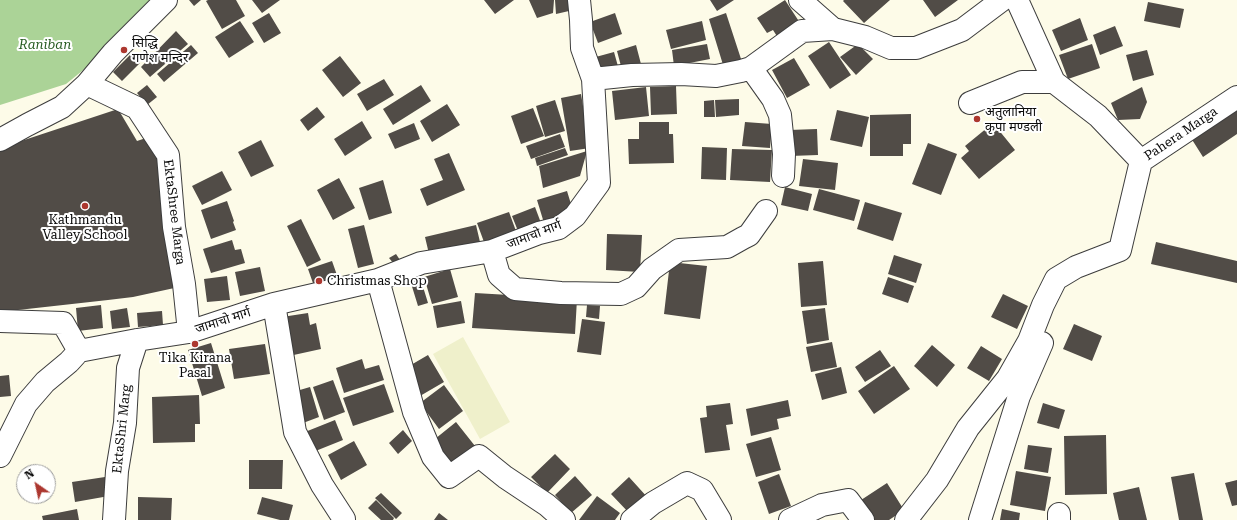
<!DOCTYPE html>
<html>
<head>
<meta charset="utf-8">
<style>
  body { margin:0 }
  #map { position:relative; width:1237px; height:520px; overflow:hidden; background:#fdfbe8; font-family:"Roboto Serif",serif }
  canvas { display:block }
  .north { position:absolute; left:16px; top:464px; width:40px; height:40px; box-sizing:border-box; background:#fff; border:1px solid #9d9d9d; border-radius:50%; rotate:326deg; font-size:11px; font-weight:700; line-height:16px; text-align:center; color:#0a0a0a }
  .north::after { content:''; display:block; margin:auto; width:14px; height:18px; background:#ac372f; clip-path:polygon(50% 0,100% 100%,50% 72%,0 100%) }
</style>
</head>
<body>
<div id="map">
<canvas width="1237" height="520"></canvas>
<div class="north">N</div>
</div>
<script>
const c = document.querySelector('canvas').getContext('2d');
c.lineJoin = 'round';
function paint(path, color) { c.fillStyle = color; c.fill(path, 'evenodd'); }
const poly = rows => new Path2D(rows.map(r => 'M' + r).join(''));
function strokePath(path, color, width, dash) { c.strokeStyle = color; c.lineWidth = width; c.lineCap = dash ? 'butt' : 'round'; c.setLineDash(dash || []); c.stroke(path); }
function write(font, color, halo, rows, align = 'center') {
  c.font = font + ' "Roboto Serif","Noto Sans Devanagari",serif'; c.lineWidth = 4; c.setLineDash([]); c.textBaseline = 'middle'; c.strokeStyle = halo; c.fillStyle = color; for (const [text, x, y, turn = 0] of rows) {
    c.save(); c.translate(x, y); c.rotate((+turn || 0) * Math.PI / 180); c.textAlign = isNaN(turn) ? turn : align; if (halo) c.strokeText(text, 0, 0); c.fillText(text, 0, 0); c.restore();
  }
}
paint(poly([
  [463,337,510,422,480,439,433,354]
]), '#eff0cb');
paint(poly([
  [0,0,153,0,135,28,66,84,0,105]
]), '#abd397');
paint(poly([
  [189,0,201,0,194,6],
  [208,0,236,0,245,16,222,29,206,1],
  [252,0,280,0,262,13],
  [484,0,514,0,495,14],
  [529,0,554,0,553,13,537,18],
  [555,0,568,0,569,11,556,14],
  [710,0,734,0,717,11],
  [785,0,802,26,780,41,773,30,767,33,757,18],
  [844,0,890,0,864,23,843,1],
  [923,0,958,0,935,17],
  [1148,2,1184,9,1180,28,1144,21],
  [269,13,281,33,264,43,252,23],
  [615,13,622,34,598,43,590,22],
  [726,13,742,62,724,68,709,19],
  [1080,18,1088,40,1061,51,1052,30],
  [240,21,254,42,229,58,215,37],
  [702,21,706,40,671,49,666,30],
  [1115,26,1123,46,1100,55,1093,35],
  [176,31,188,44,150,77,141,67],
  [829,42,851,75,830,89,808,56],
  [707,44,710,59,674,66,672,50],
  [858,44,873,59,856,75,840,57],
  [1092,44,1100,68,1068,79,1059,55],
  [191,45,198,53,164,82,157,74],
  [636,45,641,64,622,70,617,51],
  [1147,50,1154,75,1133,81,1126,55],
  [614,52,619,70,596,76,592,58],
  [131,54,140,63,122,81,113,72],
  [340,56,361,83,343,97,322,70],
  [794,58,810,85,787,98,772,70],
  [384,79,394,95,367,111,357,94],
  [147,85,157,97,147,105,137,93],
  [421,85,431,101,393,125,383,109],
  [676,86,677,114,651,115,650,87],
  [646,87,649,116,615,120,612,91],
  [1142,87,1147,102,1140,119,1118,120,1111,103],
  [581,94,590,148,570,151,561,98],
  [739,99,739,115,716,117,715,100],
  [555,100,565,131,545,137,536,106],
  [714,100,715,117,704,117,704,101],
  [447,104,460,125,432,142,420,121],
  [317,107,325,117,308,131,300,120],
  [533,108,544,136,521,144,511,116],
  [1237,108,1237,134,1203,157,1191,138],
  [118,109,137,141,149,137,166,172,179,287,133,297,108,300,0,312,0,148],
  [837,110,869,117,862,147,830,140],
  [911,114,911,144,903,144,903,156,870,156,870,115],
  [362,121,372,138,345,156,334,139],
  [639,122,669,122,669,134,673,134,674,163,629,164,628,139,639,139],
  [745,122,772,124,770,148,742,146],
  [414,123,420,139,395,149,388,134],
  [993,123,1015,150,979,179,961,158,969,151,965,146],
  [817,129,818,155,790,156,789,130],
  [560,134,565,147,531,159,526,146],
  [261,140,274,166,251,177,238,152],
  [928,143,957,154,941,195,912,184],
  [702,147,727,148,726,180,701,179],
  [565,148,568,155,537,166,535,158],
  [732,149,772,150,770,182,730,180],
  [587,151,580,176,543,188,539,166],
  [449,153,465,190,427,206,420,189,443,180,434,159],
  [803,159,838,163,835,190,799,186],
  [222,171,232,190,202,205,192,186],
  [339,178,355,208,333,220,317,190],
  [383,180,392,213,369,220,359,188],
  [785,187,812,194,808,211,781,205],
  [819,189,860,200,854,221,813,210],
  [567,191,574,214,544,223,537,200],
  [227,201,234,221,233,222,236,230,211,239,201,210],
  [865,202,902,213,893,241,857,229],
  [535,207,541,223,518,231,512,216],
  [509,212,516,231,484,242,477,223],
  [301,219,321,260,307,267,287,226],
  [364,225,374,264,358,268,348,229],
  [476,225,480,242,429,254,425,237],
  [607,234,642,235,640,272,606,270],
  [232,240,235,250,241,249,245,263,211,273,203,249],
  [1156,242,1237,261,1237,283,1151,264],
  [396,254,400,260,394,264,389,258],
  [894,255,922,264,916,283,888,274],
  [332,261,338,278,314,286,308,269],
  [823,261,827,305,801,307,798,263],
  [670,262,707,266,700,319,664,314],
  [260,267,265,291,240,296,235,272],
  [450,269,458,297,432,304,424,277],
  [227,276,230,300,207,302,204,279],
  [420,277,428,303,418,306,410,280],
  [888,277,914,286,908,303,882,294],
  [475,293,577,299,575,334,472,328],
  [1003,294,1028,306,1017,329,991,317],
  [461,301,465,323,437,328,433,306],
  [101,305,103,328,78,331,76,308],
  [587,305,600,306,599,319,586,317],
  [127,308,130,327,112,329,110,311],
  [825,308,829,340,807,344,802,311],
  [162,311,163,325,138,327,137,313],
  [308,313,310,325,316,323,321,349,289,356,282,317],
  [582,319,605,322,601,355,577,352],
  [1074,324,1102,336,1092,361,1063,349],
  [832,342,837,367,811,372,806,347],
  [211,343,225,388,202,396,188,350],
  [265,344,270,374,234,379,229,349],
  [932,345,955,365,937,387,914,366],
  [981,346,1002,359,989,381,967,368],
  [880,350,891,366,865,382,855,367],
  [428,355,444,382,420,396,404,369],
  [362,359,365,369,379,365,384,380,344,393,336,368],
  [894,366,910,389,874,414,858,391],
  [841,367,847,393,822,400,815,374],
  [9,375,11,396,0,397,0,376],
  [333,380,345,412,324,420,313,387],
  [384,384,394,412,353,426,343,398],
  [444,385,463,411,439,429,420,403],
  [310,387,319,417,303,423,293,392],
  [199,395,200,424,195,424,195,442,153,443,152,397],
  [788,400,791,416,777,419,779,429,751,436,746,409],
  [730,403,733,424,726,425,730,450,705,453,700,418,707,417,706,406],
  [1043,403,1065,410,1059,429,1037,423],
  [335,420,343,440,313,452,305,432],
  [456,422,475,446,449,466,430,443],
  [403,430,412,441,398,454,389,443],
  [1106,435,1107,494,1065,495,1064,436],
  [771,437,781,470,756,477,746,444],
  [354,441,367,465,341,480,328,455],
  [1028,445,1052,448,1048,473,1024,469],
  [555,454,570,469,547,493,531,477],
  [249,460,283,460,282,489,249,489],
  [1016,471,1051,477,1045,511,1010,505],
  [1194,473,1203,520,1179,520,1171,477],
  [779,474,791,506,769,514,758,482],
  [575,476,592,495,571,513,555,495],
  [105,477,109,496,75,502,72,482],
  [629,477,648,498,630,514,611,494],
  [1237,480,1237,505,1232,506,1225,483],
  [887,483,904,510,889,520,870,520,858,502],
  [1139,487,1147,520,1119,520,1113,493],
  [381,493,402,513,396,519,375,498],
  [597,496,620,513,615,520,579,520],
  [138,497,172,498,171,520,138,520],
  [262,497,293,505,289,520,280,520,257,514],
  [376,500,394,518,393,520,381,520,368,508],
  [77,509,79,520,43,520,42,516],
  [1002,509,1020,513,1019,520,1000,520],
  [439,513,448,520,434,520]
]), '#514c47');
const minor = poly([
  [579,0,581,20,582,48,593,79],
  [800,0,833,29],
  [1017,0,1054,82,1098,116,1141,161],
  [751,68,773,99,780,115,784,154,783,176],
  [87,84,137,108,168,155,174,227,184,284,189,332],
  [970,103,1022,82,1054,82],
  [0,140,27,125,62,107,87,84,113,53,166,0],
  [492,251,499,275,515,289,561,293,621,294,636,287,652,269,679,250,727,247,743,238,749,235,766,211],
  [378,280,414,412,433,457,449,477,479,456,505,477,547,505,564,520],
  [274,304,295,432,322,485,344,519,343,520],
  [0,321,63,323,79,351],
  [0,456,26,404,45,382,69,362,79,351,137,340,189,332,274,304,378,280,421,263,492,251,539,233,559,228,575,216,599,183,593,79,632,75,681,74,716,76,741,71,751,68,802,31,833,29,865,37,891,48,916,48,962,30,1002,0],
  [114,520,117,471,125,423,128,368,137,340],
  [632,520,653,503,687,483,702,490,720,520],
  [790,520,822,505,848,500,863,520],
  [906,520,937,480,968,428,1008,378,1029,341,1043,305,1056,279,1076,267,1120,250,1141,161,1237,97],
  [980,520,1019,396,1042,343],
  [1059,520,1059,514]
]);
strokePath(minor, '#3d3d3d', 24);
strokePath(minor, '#fff', 22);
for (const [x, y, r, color] of [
  [124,50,4,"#ac372f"],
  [977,119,4,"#ac372f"],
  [85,206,4,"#ac372f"],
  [319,281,4,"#ac372f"],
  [195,344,4,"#ac372f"]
]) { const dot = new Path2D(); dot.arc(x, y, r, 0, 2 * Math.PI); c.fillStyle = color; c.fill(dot); strokePath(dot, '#fff', 1.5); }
write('13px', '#0a0a0a', '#fff', [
  ["सिद्धि",132,43],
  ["गणेश मन्दिर",132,58],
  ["अतुलानिया",985,112],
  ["कृपा मण्डली",985,127],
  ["Kathmandu",85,220,"center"],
  ["Valley School",85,235,"center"],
  ["Christmas Shop",327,281],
  ["Tika Kirana",195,358,"center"],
  ["Pasal",195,373,"center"]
], 'left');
write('italic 13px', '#275b21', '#fff', [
  ["Raniban",45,45]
]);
write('13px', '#0a0a0a', '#fff', [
  ["Pahera Marga",1181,134,-34],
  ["EktaShree Marga",174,212,83],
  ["जामाचो मार्ग",534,235,-21],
  ["जामाचो मार्ग",223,321,-18],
  ["EktaShri Marg",122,429,-84]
]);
</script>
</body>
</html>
